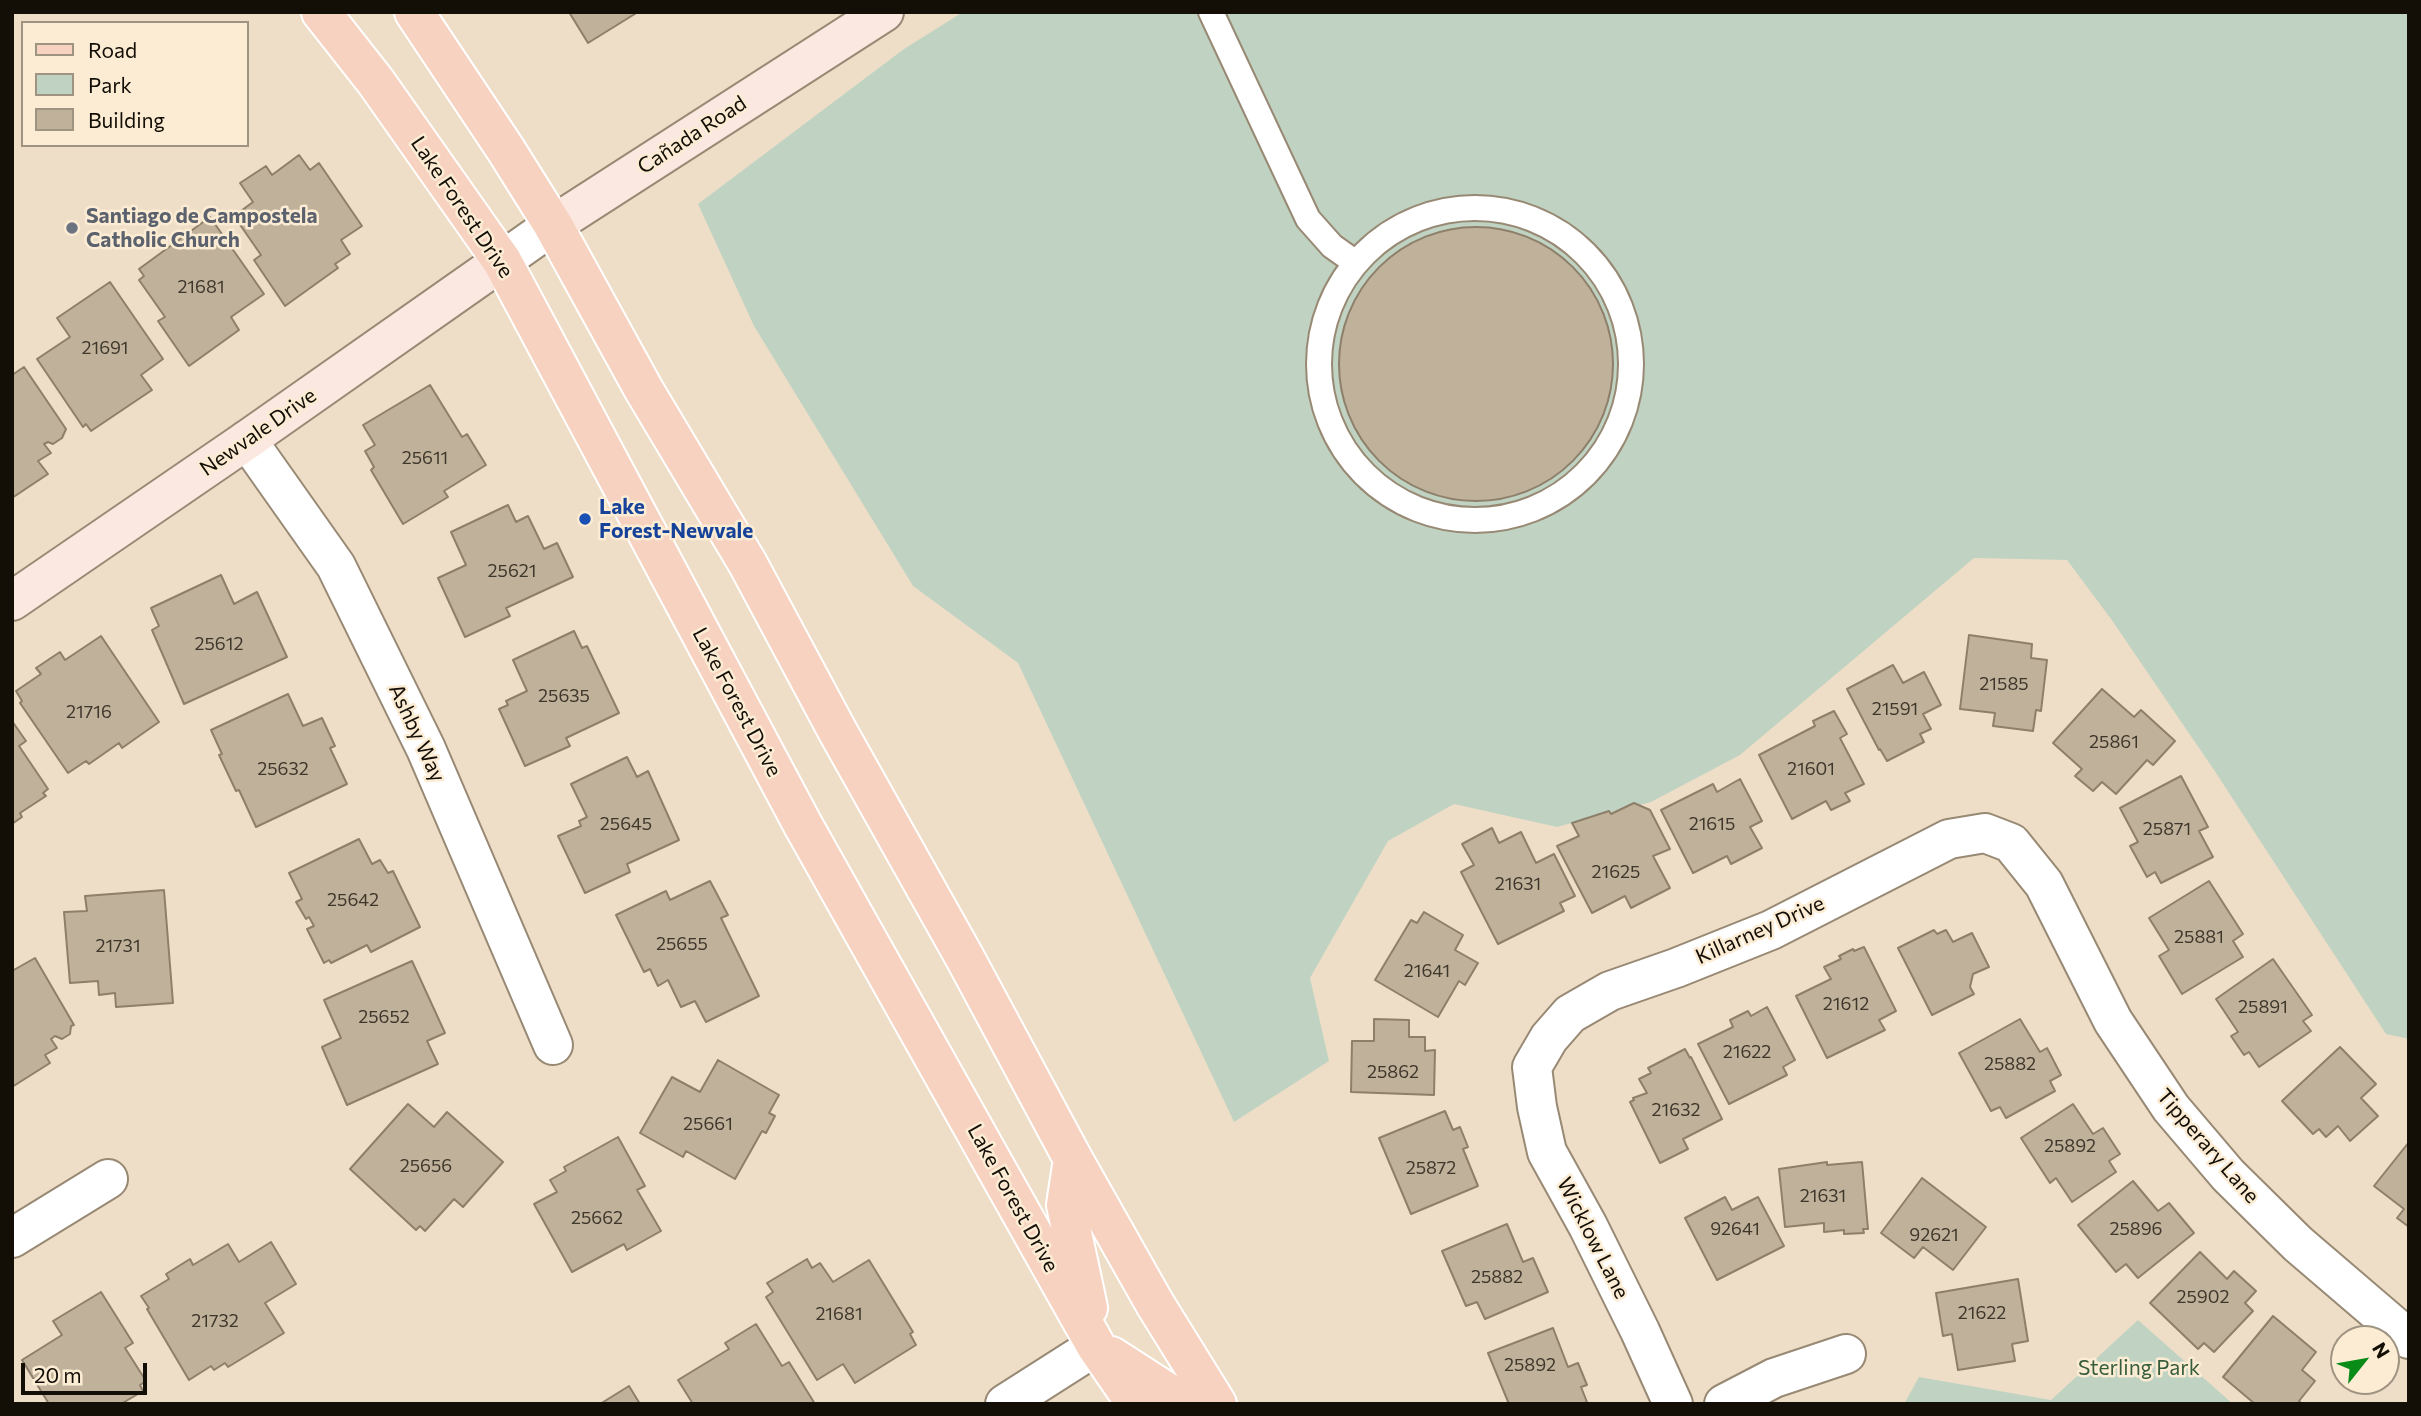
<!DOCTYPE html>
<html>
<head>
<meta charset="utf-8">
<style>
  body { margin:0 }
  #map { position:relative; width:2421px; height:1416px; overflow:hidden; background:#efdec7; font-family:Commissioner,sans-serif }
  canvas { display:block }
  .frame { position:absolute; inset:0; border:14px solid #130e06; pointer-events:none }
  .legend { position:absolute; left:21px; top:21px; width:228px; height:126px; box-sizing:border-box; background:#fcecd4; border:2px solid #9f9382; margin:0; padding:9px 12px; list-style:none; font-size:21px; color:#130e06 }
  .legend li { display:flex; align-items:center; gap:14px; height:35px }
  .legend b { width:35px; border:2px solid #9f9382 }
  .north { position:absolute; left:2330px; top:1325px; width:70px; height:70px; box-sizing:border-box; background:#fcecd4; border:2px solid #9f9382; border-radius:50%; rotate:59deg; font-size:19px; font-weight:700; line-height:28px; text-align:center; color:#130e06 }
  .north::after { content:''; display:block; margin:auto; width:24px; height:32px; background:#098b17; clip-path:polygon(50% 0,100% 100%,50% 72%,0 100%) }
  .scale { position:absolute; left:21px; top:1363px; width:126px; height:32px; box-sizing:border-box; border:4px solid #130e06; border-top:0; padding-left:9px; font-size:21px; line-height:24px; white-space:nowrap; color:#130e06; -webkit-text-stroke:5px #fcecd4; paint-order:stroke }
</style>
</head>
<body>
<div id="map">
<canvas width="2421" height="1416"></canvas>
<div class="frame"></div>
<ul class="legend">
<li><b style="height:9px;background:#f7d2c0"></b>Road</li>
<li><b style="height:19px;background:#c0d3c2"></b>Park</li>
<li><b style="height:19px;background:#c0b19a"></b>Building</li>
</ul>
<div class="north">N</div>
<div class="scale">20 m</div>
</div>
<script>
const c = document.querySelector('canvas').getContext('2d');
c.lineJoin = 'round';
function paint(path, color) { c.fillStyle = color; c.fill(path, 'evenodd'); }
const poly = rows => new Path2D(rows.map(r => 'M' + r).join(''));
function strokePath(path, color, width, dash) { c.strokeStyle = color; c.lineWidth = width; c.lineCap = dash ? 'butt' : 'round'; c.setLineDash(dash || []); c.stroke(path); }
function write(font, color, halo, rows, align = 'center') {
  c.font = font + ' Commissioner,sans-serif'; c.lineWidth = 5; c.setLineDash([]); c.textBaseline = 'middle'; c.strokeStyle = halo; c.fillStyle = color; for (const [text, x, y, turn = 0] of rows) {
    c.save(); c.translate(x, y); c.rotate((+turn || 0) * Math.PI / 180); c.textAlign = isNaN(turn) ? turn : align; if (halo) c.strokeText(text, 0, 0); c.fillText(text, 0, 0); c.restore();
  }
}
paint(poly([
  [963,12,2409,12,2409,1039,2386,1034,2214,770,2111,619,2067,560,1974,558,1740,755,1651,802,1557,827,1454,804,1388,841,1310,978,1329,1061,1234,1122,1018,663,913,586,754,326,698,204,904,49],
  [2138,1320,2233,1404,1904,1404,1919,1377,2051,1400]
]), '#c0d3c2');
const building = poly([
  [569,12,638,12,588,43,569,12],
  [299,155,310,170,319,163,362,226,341,240,350,254,335,264,338,268,285,306,254,260,261,255,234,216,253,202,240,183,266,166,272,175,299,155],
  [210,217,264,294,231,317,239,330,189,366,158,321,165,317,139,280,144,276,139,269,210,217],
  '1339 364a137 137 0 1 1 274 0a137 137 0 1 1-274 0Z',
  [110,282,163,359,141,375,152,390,91,431,86,424,83,427,37,359,70,337,57,318,110,282],
  [24,367,66,429,62,438,53,444,48,442,44,444,51,453,38,461,48,474,12,498,12,375,24,367],
  [430,385,462,437,467,434,486,465,444,491,448,497,403,524,371,470,374,467,365,451,375,445,363,425,430,385],
  [508,505,516,522,528,516,544,549,557,543,573,577,506,608,510,616,465,637,438,578,466,565,451,532,508,505],
  [221,575,234,604,257,592,287,657,184,704,152,630,159,626,151,608,221,575],
  [574,631,582,648,587,646,619,713,566,738,570,746,525,766,499,709,508,705,506,701,527,691,513,660,574,631],
  [1969,635,2032,644,2031,658,2047,660,2041,711,2036,710,2033,731,1993,726,1995,713,1960,709,1969,635],
  [101,636,159,722,122,748,119,743,89,764,86,761,68,773,20,703,22,701,16,691,41,674,36,668,60,652,65,660,101,636],
  [1893,665,1903,683,1924,672,1941,705,1923,714,1931,729,1920,734,1924,742,1887,761,1880,749,1879,750,1847,689,1893,665],
  [2102,689,2134,717,2141,710,2175,741,2153,765,2147,760,2116,794,2102,782,2093,791,2075,776,2082,769,2053,743,2102,689],
  [288,694,303,726,322,718,335,746,330,748,347,784,256,827,239,790,236,791,219,755,222,754,211,730,288,694],
  [1834,711,1847,734,1840,738,1864,784,1845,793,1850,801,1831,810,1826,801,1792,819,1759,755,1815,726,1813,721,1834,711],
  [12,721,26,741,19,746,48,789,43,793,46,796,20,813,22,817,12,824,12,721],
  [627,757,637,777,648,771,679,840,627,864,630,872,585,893,558,836,581,826,579,821,587,817,571,784,627,757],
  [2181,776,2208,827,2199,831,2213,857,2161,883,2155,872,2147,877,2130,846,2138,842,2120,808,2181,776],
  [1740,779,1762,821,1750,827,1762,848,1731,864,1727,856,1693,873,1661,810,1713,784,1717,792,1740,779],
  [1634,803,1650,810,1670,849,1653,856,1670,888,1631,908,1625,896,1592,913,1557,846,1579,836,1572,823,1609,811,1611,814,1634,803],
  [1492,828,1499,843,1521,832,1536,863,1554,854,1575,896,1560,903,1564,911,1498,944,1461,872,1474,865,1462,844,1492,828],
  [359,839,372,864,380,860,388,873,393,871,420,927,371,952,367,945,331,963,329,960,324,963,307,929,314,926,309,917,306,919,296,902,302,899,289,873,359,839],
  [710,881,728,915,721,918,759,996,706,1022,695,1001,681,1007,668,980,658,986,650,969,644,972,616,915,666,891,670,900,710,881],
  [2209,881,2243,934,2233,941,2243,957,2182,994,2159,956,2169,950,2149,918,2209,881],
  [164,890,173,1003,116,1007,115,993,99,995,98,981,70,983,64,912,87,911,85,896,164,890],
  [1424,912,1463,935,1455,950,1478,963,1465,985,1459,981,1438,1017,1375,980,1411,920,1417,923,1424,912],
  [1934,930,1937,934,1946,930,1953,942,1972,933,1989,967,1973,974,1970,987,1974,994,1932,1015,1898,948,1934,930],
  [1864,947,1896,1011,1879,1020,1885,1030,1827,1058,1796,996,1831,979,1824,967,1841,959,1839,956,1853,949,1854,951,1864,947],
  [35,958,74,1025,71,1026,70,1034,62,1039,55,1036,51,1039,57,1048,45,1055,50,1063,12,1087,12,971,35,958],
  [2273,959,2312,1015,2303,1021,2311,1031,2259,1067,2249,1052,2244,1055,2231,1036,2238,1032,2216,999,2273,959],
  [412,961,445,1033,427,1041,438,1064,347,1105,322,1047,341,1038,324,1000,412,961],
  [1767,1007,1795,1060,1783,1067,1787,1075,1729,1104,1698,1044,1733,1027,1730,1020,1748,1011,1751,1016,1767,1007],
  [1374,1019,1409,1020,1409,1037,1425,1037,1425,1051,1435,1050,1434,1095,1351,1092,1352,1041,1374,1041,1374,1019],
  [2020,1019,2040,1052,2047,1048,2061,1075,2050,1081,2055,1091,2006,1118,2000,1107,1991,1111,1959,1053,2020,1019],
  [2340,1047,2376,1084,2361,1098,2378,1116,2350,1141,2338,1126,2326,1137,2319,1129,2313,1134,2282,1101,2340,1047],
  [1685,1049,1690,1058,1691,1057,1722,1119,1683,1139,1688,1149,1660,1163,1630,1102,1634,1100,1633,1098,1647,1093,1639,1079,1651,1073,1648,1068,1685,1049],
  [718,1060,779,1095,769,1113,775,1116,766,1133,762,1131,735,1179,686,1151,683,1157,640,1133,672,1077,700,1092,718,1060],
  [408,1104,434,1127,447,1112,503,1162,463,1207,454,1199,425,1231,420,1226,416,1230,350,1169,408,1104],
  [2073,1104,2093,1134,2103,1128,2120,1154,2109,1161,2116,1172,2072,1202,2056,1178,2050,1183,2021,1138,2073,1104],
  [1445,1111,1453,1130,1460,1127,1468,1147,1463,1149,1478,1186,1411,1214,1379,1138,1445,1111],
  [618,1137,645,1186,637,1190,661,1231,627,1250,624,1244,572,1272,534,1204,557,1192,550,1180,566,1171,564,1167,618,1137],
  [2409,1142,2409,1227,2397,1218,2404,1209,2374,1186,2409,1142],
  [1827,1162,1827,1165,1862,1162,1868,1229,1863,1229,1864,1233,1844,1234,1844,1230,1824,1232,1824,1223,1785,1227,1779,1169,1827,1162],
  [1922,1178,1986,1227,1953,1270,1923,1247,1914,1258,1881,1233,1922,1178],
  [2133,1181,2158,1211,2169,1203,2194,1233,2138,1278,2126,1264,2116,1272,2078,1225,2133,1181],
  [1725,1197,1732,1210,1758,1197,1784,1246,1717,1280,1685,1218,1725,1197],
  [1507,1224,1523,1262,1533,1258,1548,1292,1485,1319,1477,1302,1466,1306,1442,1251,1507,1224],
  [271,1242,296,1284,265,1303,284,1333,228,1367,225,1363,214,1370,211,1366,189,1380,147,1309,149,1308,141,1296,169,1279,166,1274,190,1259,193,1265,228,1244,239,1262,271,1242],
  [2200,1252,2227,1279,2234,1271,2256,1291,2245,1303,2253,1311,2214,1352,2204,1343,2198,1349,2150,1303,2200,1252],
  [807,1259,812,1268,820,1263,833,1282,869,1260,913,1332,910,1334,916,1345,855,1383,843,1364,817,1380,766,1297,773,1292,767,1283,807,1259],
  [2018,1279,2028,1341,2012,1344,2015,1361,1958,1370,1952,1334,1943,1336,1936,1293,2018,1279],
  [101,1292,133,1343,125,1348,146,1381,140,1385,143,1391,121,1404,49,1404,22,1360,62,1335,53,1321,101,1292],
  [2273,1316,2316,1352,2302,1370,2315,1381,2299,1401,2302,1404,2255,1404,2223,1377,2273,1316],
  [756,1324,782,1366,789,1362,815,1404,693,1404,678,1380,729,1349,725,1343,756,1324],
  [1553,1328,1568,1367,1578,1363,1587,1385,1581,1387,1587,1402,1582,1404,1509,1404,1488,1353,1553,1328],
  [629,1386,640,1404,600,1404,629,1386]
]);
paint(building, '#c0b19a');
strokePath(building, '#8d7f69', 2);
const lane = poly([
  [1211,12,1308,219,1332,246,1356,263],
  '1319 364a156 156 0 1 1 312 0a156 156 0 1 1-312 0Z'
]);
const street = poly([
  [502,261,553,225],
  [247,440,336,566,426,749,553,1045],
  [12,1238,108,1179],
  [1005,1404,1096,1346],
  [1673,1404,1640,1331,1588,1226,1547,1152,1537,1107,1532,1067,1549,1038,1570,1014,1610,991,1676,968,1771,930,1949,839,1985,833,2011,843,2044,884,2113,1021,2171,1108,2228,1175,2298,1244,2409,1339],
  [1724,1404,1774,1378,1846,1354]
]);
const secondary = poly([
  [553,225,884,12],
  [12,601,247,440,502,261]
]);
const primary = poly([
  [321,12,376,82,502,261,803,825,1096,1346,1136,1404],
  [414,12,506,150,553,225,644,390,748,564,838,732,965,958,1073,1159,1155,1304,1217,1404],
  [1073,1159,1066,1205,1088,1308],
  [1111,1356,1173,1396,1198,1404]
]);
strokePath(lane, '#988974', 28);
strokePath(street, '#988974', 42);
strokePath(secondary, '#988974', 42);
strokePath(primary, '#fff', 42);
strokePath(lane, '#fff', 24);
strokePath(street, '#fff', 38);
strokePath(secondary, '#fbe8e0', 38);
strokePath(primary, '#f7d2c0', 38);
for (const [x, y, r, color] of [
  [72,228,7,"#6b7280"],
  [585,519,7,"#1a4fb4"]
]) { const dot = new Path2D(); dot.arc(x, y, r, 0, 2 * Math.PI); c.fillStyle = color; c.fill(dot); strokePath(dot, '#fcecd4', 2.5); }
write('18px', '#3e372b', null, [
  ["21681",201,287],
  ["21691",105,348],
  ["25611",425,458],
  ["25621",512,571],
  ["25612",219,644],
  ["21585",2004,684],
  ["25635",564,696],
  ["21591",1895,709],
  ["21716",89,712],
  ["25861",2114,742],
  ["25632",283,769],
  ["21601",1811,769],
  ["25645",626,824],
  ["21615",1712,824],
  ["25871",2167,829],
  ["21625",1616,872],
  ["21631",1518,884],
  ["25642",353,900],
  ["25881",2199,937],
  ["25655",682,944],
  ["21731",118,946],
  ["21641",1427,971],
  ["21612",1846,1004],
  ["25891",2263,1007],
  ["25652",384,1017],
  ["21622",1747,1052],
  ["25882",2010,1064],
  ["25862",1393,1072],
  ["21632",1676,1110],
  ["25661",708,1124],
  ["25892",2070,1146],
  ["25656",426,1166],
  ["25872",1431,1168],
  ["21631",1823,1196],
  ["25662",597,1218],
  ["92641",1735,1229],
  ["25896",2136,1229],
  ["92621",1934,1235],
  ["25882",1497,1277],
  ["25902",2203,1297],
  ["21622",1982,1313],
  ["21681",839,1314],
  ["21732",215,1321],
  ["25892",1530,1365]
]);
write('21px', '#130e06', '#fcecd4', [
  ["Cañada Road",692,135,-33],
  ["Lake Forest Drive",462,207,56],
  ["Newvale Drive",258,432,-35],
  ["Lake Forest Drive",737,702,62],
  ["Ashby Way",417,733,65],
  ["Killarney Drive",1760,930,-24],
  ["Tipperary Lane",2208,1146,49],
  ["Lake Forest Drive",1013,1198,61],
  ["Wicklow Lane",1593,1238,63]
]);
write('bold 21px', '#5b616d', '#fcecd4', [
  ["Santiago de Campostela",86,216],
  ["Catholic Church",86,240]
], 'left');
write('bold 21px', '#164399', '#fcecd4', [
  ["Lake",599,507],
  ["Forest-Newvale",599,531]
], 'left');
write('21px', '#365d3b', '#fcecd4', [
  ["Sterling Park",2139,1368]
]);
</script>
</body>
</html>
